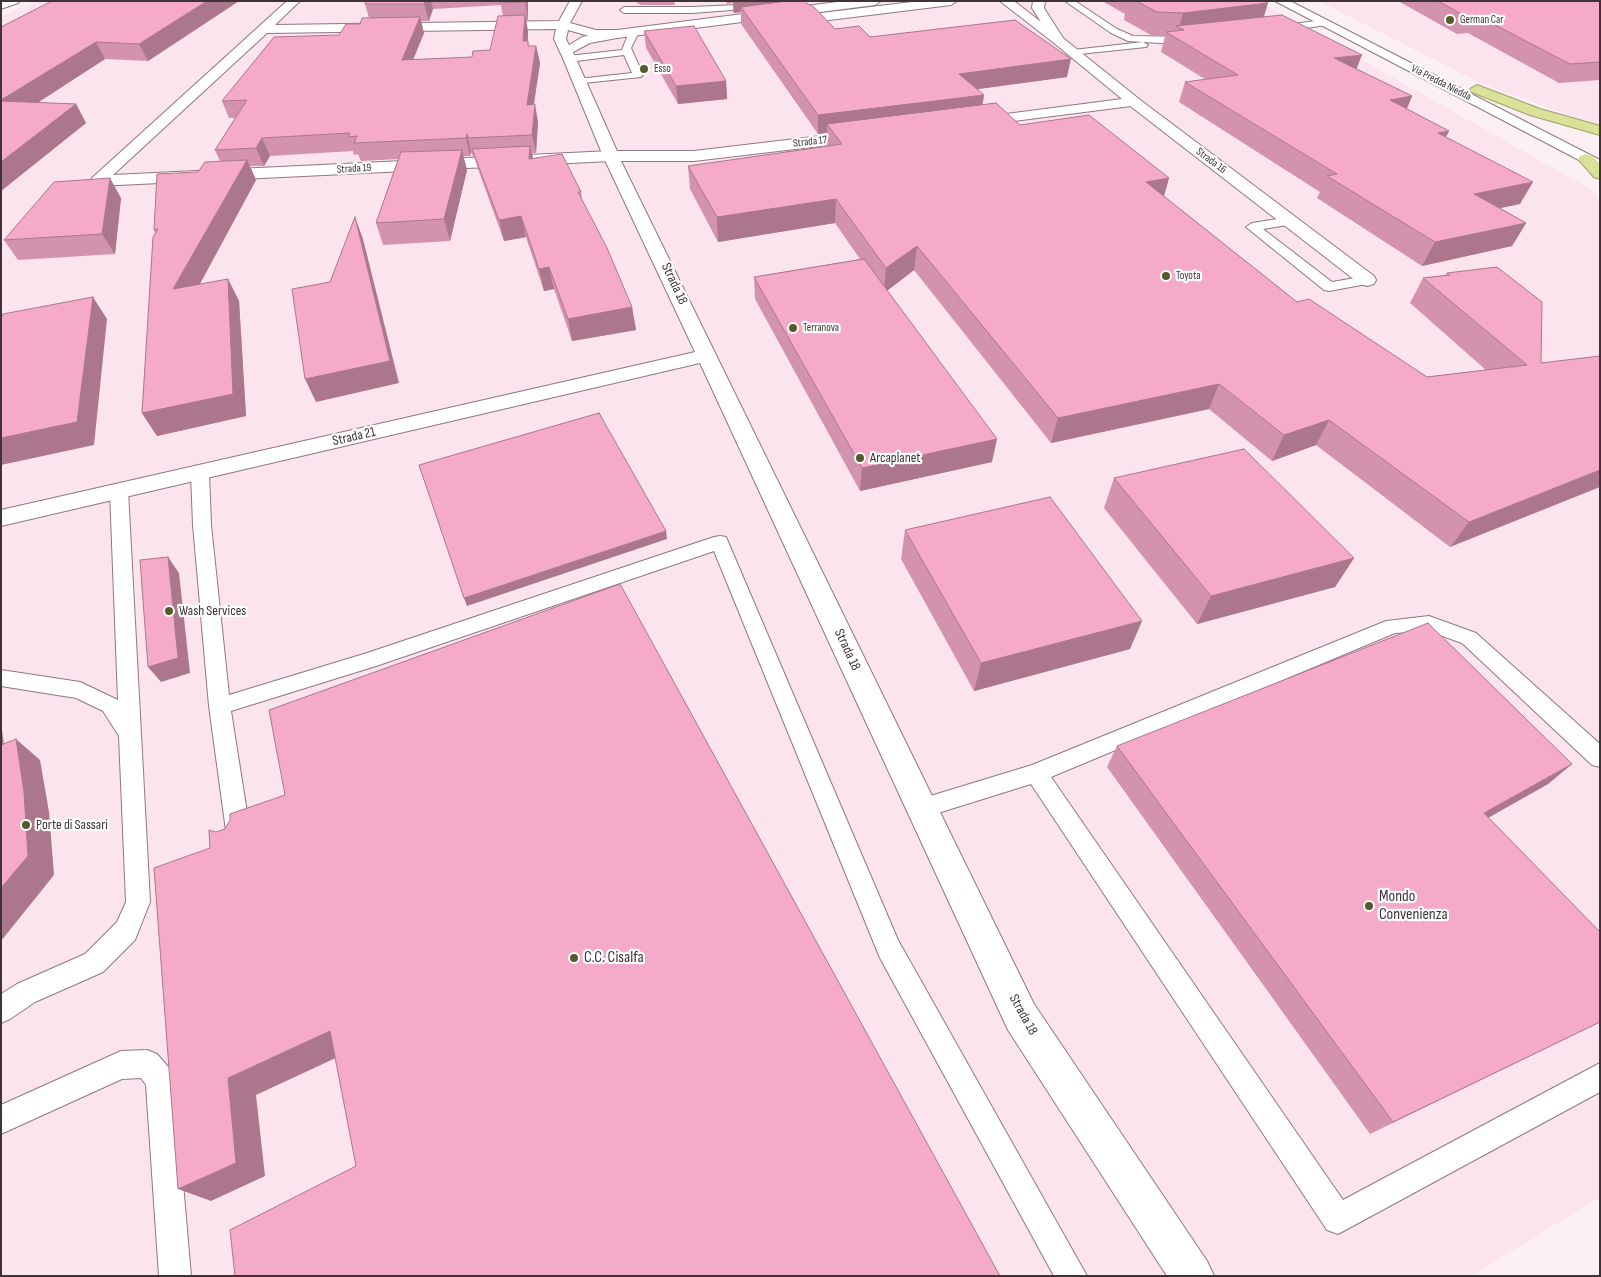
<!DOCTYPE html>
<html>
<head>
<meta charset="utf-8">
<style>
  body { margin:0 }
  #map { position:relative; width:1601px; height:1277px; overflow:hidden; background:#fdf0f5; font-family:"Sofia Sans Condensed",sans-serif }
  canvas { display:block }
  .frame { position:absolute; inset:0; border:2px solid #3e3337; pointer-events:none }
</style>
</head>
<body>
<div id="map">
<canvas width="1601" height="1277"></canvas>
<div class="frame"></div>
</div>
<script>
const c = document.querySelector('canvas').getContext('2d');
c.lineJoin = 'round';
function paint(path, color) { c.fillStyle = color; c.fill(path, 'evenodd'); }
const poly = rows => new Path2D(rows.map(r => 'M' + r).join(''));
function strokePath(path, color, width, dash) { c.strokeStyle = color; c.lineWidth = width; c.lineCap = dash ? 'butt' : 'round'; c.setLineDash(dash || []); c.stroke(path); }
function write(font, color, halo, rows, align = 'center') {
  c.font = font + ' "Sofia Sans Condensed",sans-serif'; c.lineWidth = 4.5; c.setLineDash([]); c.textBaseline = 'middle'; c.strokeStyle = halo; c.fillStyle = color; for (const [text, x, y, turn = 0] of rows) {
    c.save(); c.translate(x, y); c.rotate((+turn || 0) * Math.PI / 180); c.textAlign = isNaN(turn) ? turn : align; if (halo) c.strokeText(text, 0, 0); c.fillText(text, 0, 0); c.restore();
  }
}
paint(poly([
  [37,1,1258,1,1592,190,1600,199,1600,1197,1471,1276,1,1276,1,17],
  [1319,1,1600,1,1600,127,1478,82]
]), '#fbe4ed');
const service = poly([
  [738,1,746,1,745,9,692,13,624,13,620,10,624,7,692,7,738,5,738,1],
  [1065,1,1075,1,1117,29,1133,36,1191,37,1196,40,1191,43,1177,44,1143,42,1148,45,1146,47,1070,55,1070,51,1073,50,1143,42,1128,41,1111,33,1065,1],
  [1324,20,1327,21,1327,25,1277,32,1272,29,1277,26,1324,20],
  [634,29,639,32,631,48,643,75,641,77,574,84,573,82,578,79,632,73,624,55,568,62,563,59,568,56,622,50,629,32,634,29],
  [1290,217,1294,218,1296,221,1294,224,1263,229,1332,282,1367,276,1372,277,1374,280,1372,283,1329,291,1324,290,1246,227,1252,223,1290,217],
  [200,467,206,469,209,473,211,525,229,695,367,653,714,537,720,536,726,537,898,940,1087,1276,1054,1276,880,958,714,551,376,666,231,711,251,838,247,846,239,849,231,846,227,838,209,706,193,525,191,473,194,469,200,467],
  [119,485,125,487,128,491,150,902,135,940,103,972,35,1002,10,1019,1,1023,1,994,17,984,85,954,117,922,126,902,119,736,103,711,76,698,1,686,1,670,80,682,118,700,110,491,113,487,119,485],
  [1429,616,1476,633,1600,744,1600,767,1592,765,1462,643,1428,631,1395,633,1051,777,1343,1200,1600,1063,1600,1092,1338,1234,1327,1230,1031,784,922,818,914,815,910,808,914,801,1032,765,1386,621,1429,616],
  [147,1050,157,1054,170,1069,174,1079,191,1276,159,1276,146,1085,141,1078,122,1079,1,1134,1,1105,121,1051,147,1050]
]);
const minor = poly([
  [287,1,300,1,275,25,559,21,570,1,582,1,570,23,596,30,617,30,623,34,617,38,596,38,568,30,566,39,572,51,566,55,561,54,554,39,556,29,267,33,113,175,611,151,616,153,619,156,616,159,611,161,98,186,92,184,90,181,92,178,287,1],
  [920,1,957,1,951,5,813,22,807,18,813,14,920,1],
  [1000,1,1014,1,1064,40,1058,44,1054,43,1000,1],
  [1134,98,1139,99,1374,276,1376,280,1374,284,1367,286,1360,284,1129,105,1127,102,1129,99,1134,98]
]);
const tertiary = poly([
  [845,1,881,1,875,5,617,38,590,43,573,52,617,151,694,151,863,131,868,133,871,136,868,139,863,141,694,161,621,161,1034,1004,1207,1261,1214,1276,1167,1276,1008,1030,700,363,1,526,1,510,695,352,603,156,560,51,582,37,617,30,845,1],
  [1033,1,1045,1,1044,8,1063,38,1139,99,1141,102,1139,105,975,126,970,125,968,122,970,119,975,118,1122,99,1054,43,1032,8,1033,1]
]);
const secondary = poly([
  [20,1,18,3,1,9,1,2,20,1],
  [1275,1,1290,1,1600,160,1600,171,1275,1]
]);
const trunk = poly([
  [1477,85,1540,109,1600,126,1600,135,1530,115,1472,92,1470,89,1477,85],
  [1586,154,1592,156,1600,164,1600,179,1594,177,1578,159,1580,156,1586,154]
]);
strokePath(service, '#917781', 2);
strokePath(minor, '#917781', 2);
strokePath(tertiary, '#917781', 2);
strokePath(secondary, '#917781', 2);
strokePath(trunk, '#9ea067', 2);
paint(service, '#fff');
paint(minor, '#fff');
paint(tertiary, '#fff');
paint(secondary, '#fff');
paint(trunk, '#dae29a');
paint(poly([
  [239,1,148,61,105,59,37,103,76,104,86,123,1,191,1,27],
  [366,1,528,1,528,20,526,20,528,31,528,41,529,46,536,46,540,63,534,104,538,122,536,153,532,153,533,159,581,192,582,200,632,307,636,330,572,341,554,289,544,291,526,237,504,241,478,169,474,156,473,156,471,152,470,156,463,156,467,170,450,241,383,245,376,223,398,159,361,161,358,154,354,155,353,151,270,156,264,166,250,166,256,180,200,284,228,279,239,301,246,416,157,436,142,413,155,233,154,230,198,172,220,161,215,150,235,118,229,118,222,101,360,24,369,18,365,4],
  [501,5,503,16,490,50,472,57,413,60,424,33,421,21,429,21,433,9],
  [634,1,674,1,675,5,641,5],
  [726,1,806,1,806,3,835,29,1067,77,977,89,984,95,982,105,1020,125,1169,178,1164,196,1297,302,1427,377,1486,370,1410,303,1423,278,1445,275,1447,273,1541,363,1600,356,1450,547,1316,445,1272,461,1209,409,1051,443,914,270,887,291,992,462,860,491,755,299,754,277,860,259,835,223,718,242,690,189,688,166,827,146,827,133,818,134,741,24,741,12,734,13,733,12,733,3,727,4],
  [1102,1,1265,1,1264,17,1357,69,1412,96,1407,109,1449,131,1446,137,1520,204,1500,208,1526,223,1512,246,1422,266,1317,198,1320,192,1179,102,1185,82,1205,79,1161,52,1165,36,1151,35,1124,20,1125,14],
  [1398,1,1600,1,1600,80,1559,83,1468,33,1457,34],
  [644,31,726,81,727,99,678,104,646,48],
  [121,198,115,254,18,260,4,240],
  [1114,478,1354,558,1335,587,1197,624,1104,508],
  [905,530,1130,649,974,691,901,559],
  [1117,746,1572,764,1548,784,1488,818,1600,1022,1370,1134,1107,767]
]), '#d392ad');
paint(poly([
  [207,1,239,1,148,61,139,44],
  [425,1,431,1,433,9,429,21,424,4],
  [525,1,528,1,528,20,525,2],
  [733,1,797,1,741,7,741,12,734,13],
  [1261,1,1265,1,1264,4,1268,3,1261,26,1184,30,1179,28,1183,13],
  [525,15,528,31,527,58,523,41],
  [420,17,424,33,406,77,402,60],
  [96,42,105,59,11,120,1,103,1,100],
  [536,46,540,63,531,122,527,105],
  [1362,55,1354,75,1334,58],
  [1071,59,1067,77,957,92,959,74],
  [726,81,727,99,678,104,676,86],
  [984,95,981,114,827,124,827,133,818,134,818,115],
  [1412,96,1403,117,1390,100],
  [76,104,86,123,1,191,1,162],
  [535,104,538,122,536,153,532,135],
  [1449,131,1438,152,1438,133],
  [467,134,471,152,470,156,466,138],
  [262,138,270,156,264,166,256,148],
  [530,146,535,167,529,159],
  [462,150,467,170,450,241,444,219],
  [247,160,256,180,185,311,173,289],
  [110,178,121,198,115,254,102,234],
  [1169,178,1162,202,1146,182],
  [1533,182,1520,204,1461,216,1474,194],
  [836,199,835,223,718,242,717,217],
  [521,216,526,237,504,241,499,220],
  [355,217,363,239,399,383,316,402,305,379],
  [1526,223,1512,246,1422,266,1435,242],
  [917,246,914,270,884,293,886,268],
  [549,267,554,289,544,291,539,269],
  [228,279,239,301,246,416,157,436,142,413],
  [93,297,107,319,94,445,1,465,1,438],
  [632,307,636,330,572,341,568,319],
  [1219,384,1209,409,1051,443,1058,418],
  [1329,420,1316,445,1272,461,1284,435],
  [997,439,992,462,860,491,862,468],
  [1600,470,1600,487,1450,547,1469,522],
  [666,531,667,539,467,606,464,598],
  [168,557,179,573,190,673,161,682,148,667],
  [1354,558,1335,587,1197,624,1211,596],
  [1142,621,1130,649,974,691,981,663],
  [1,723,8,773,1,768],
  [16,739,40,760,49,812,54,875,1,941,1,888],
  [1572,764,1548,784,1461,833,1484,813],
  [330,1031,353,1050,256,1095,265,1176,211,1201,178,1189,228,1078]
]), '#ac778d');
const building = poly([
  [52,1,207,1,139,44,96,42,1,100,1,27,52,1],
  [366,1,425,1,424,4,365,4,366,1],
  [501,1,525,1,525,2,500,3,501,1],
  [787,1,806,1,806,3,814,7,835,29,859,26,870,37,1015,20,1071,59,959,74,984,95,818,115,741,7,787,1],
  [1136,1,1264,1,1268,3,1183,13,1157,12,1136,1],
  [1438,1,1600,1,1600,62,1570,64,1476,15,1465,16,1438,1],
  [525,15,523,41,528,41,528,46,536,46,527,105,535,104,532,135,468,138,467,134,466,138,354,143,357,136,348,137,350,133,262,138,256,148,215,150,247,100,222,101,274,37,339,35,346,24,360,24,362,18,420,17,402,60,472,57,473,51,490,50,498,16,525,15],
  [1282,15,1362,55,1334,58,1412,96,1390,100,1449,131,1438,133,1533,182,1474,194,1526,223,1435,242,1327,176,1337,174,1185,82,1238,75,1166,32,1184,30,1176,26,1282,15],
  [694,26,726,81,676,86,644,31,694,26],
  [1,101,76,104,1,162,1,101],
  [996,103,1020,125,1089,115,1169,178,1146,182,1297,302,1309,299,1427,377,1527,365,1423,278,1450,275,1447,273,1497,267,1542,302,1541,363,1600,356,1600,470,1469,522,1329,420,1284,435,1219,384,1058,418,917,246,886,268,836,199,717,217,688,166,842,144,827,124,996,103],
  [530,146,529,159,562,154,581,192,578,192,607,248,632,307,568,319,549,267,539,269,521,216,499,220,472,149,530,146],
  [462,150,444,219,376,223,401,152,462,150],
  [247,160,173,289,228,279,233,394,142,413,153,237,158,229,154,230,157,174,198,172,205,162,247,160],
  [110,178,102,234,4,240,54,182,110,178],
  [355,217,390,361,305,379,292,289,330,282,355,217],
  [864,259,997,439,862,468,754,277,864,259],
  [93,297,77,422,1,438,1,319,3,314,93,297],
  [599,413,666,531,464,598,419,465,599,413],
  [1244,449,1354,558,1211,596,1114,478,1244,449],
  [1050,497,1142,621,981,663,905,530,1050,497],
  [168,557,178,658,148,667,140,560,168,557],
  [620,584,1000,1276,235,1276,230,1230,356,1166,330,1031,228,1078,236,1163,178,1189,154,868,210,848,209,830,216,832,225,829,230,820,230,814,285,795,269,710,620,584],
  [1428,623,1572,764,1484,813,1600,932,1600,1022,1393,1122,1117,746,1428,623],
  [16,739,24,792,28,856,1,888,1,745,16,739]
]);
paint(building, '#f5aac9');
strokePath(building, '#ac778d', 1);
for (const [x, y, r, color] of [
  [1450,20,5,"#555a28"],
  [644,69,5,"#555a28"],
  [1166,276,5,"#555a28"],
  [793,328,5,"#555a28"],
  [860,458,5,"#555a28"],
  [169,611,5,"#555a28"],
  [26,825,5,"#555a28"],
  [1369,906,5,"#555a28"],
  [574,958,5,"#555a28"]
]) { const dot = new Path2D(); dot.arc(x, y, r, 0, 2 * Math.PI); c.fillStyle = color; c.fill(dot); strokePath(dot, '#fff', 2); }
write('11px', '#3e3337', '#fff', [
  ["German Car",1460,20],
  ["Esso",654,69],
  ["Toyota",1176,276],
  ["Terranova",803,328]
], 'left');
write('11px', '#3e3337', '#fff', [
  ["Via Predda Niedda",1441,83,27],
  ["Strada 17",810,142,-7],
  ["Strada 16",1211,161,37],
  ["Strada 19",354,169,-3]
]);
write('14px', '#3e3337', '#fff', [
  ["Strada 18",674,284,65],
  ["Strada 21",354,437,-13],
  ["Strada 18",847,650,65],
  ["Strada 18",1023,1015,61]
]);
write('14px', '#3e3337', '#fff', [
  ["Arcaplanet",870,458],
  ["Wash Services",179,611],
  ["Porte di Sassari",36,825]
], 'left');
write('16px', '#3e3337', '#fff', [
  ["Mondo",1379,897],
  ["Convenienza",1379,915],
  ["C.C. Cisalfa",584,958]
], 'left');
</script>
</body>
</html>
